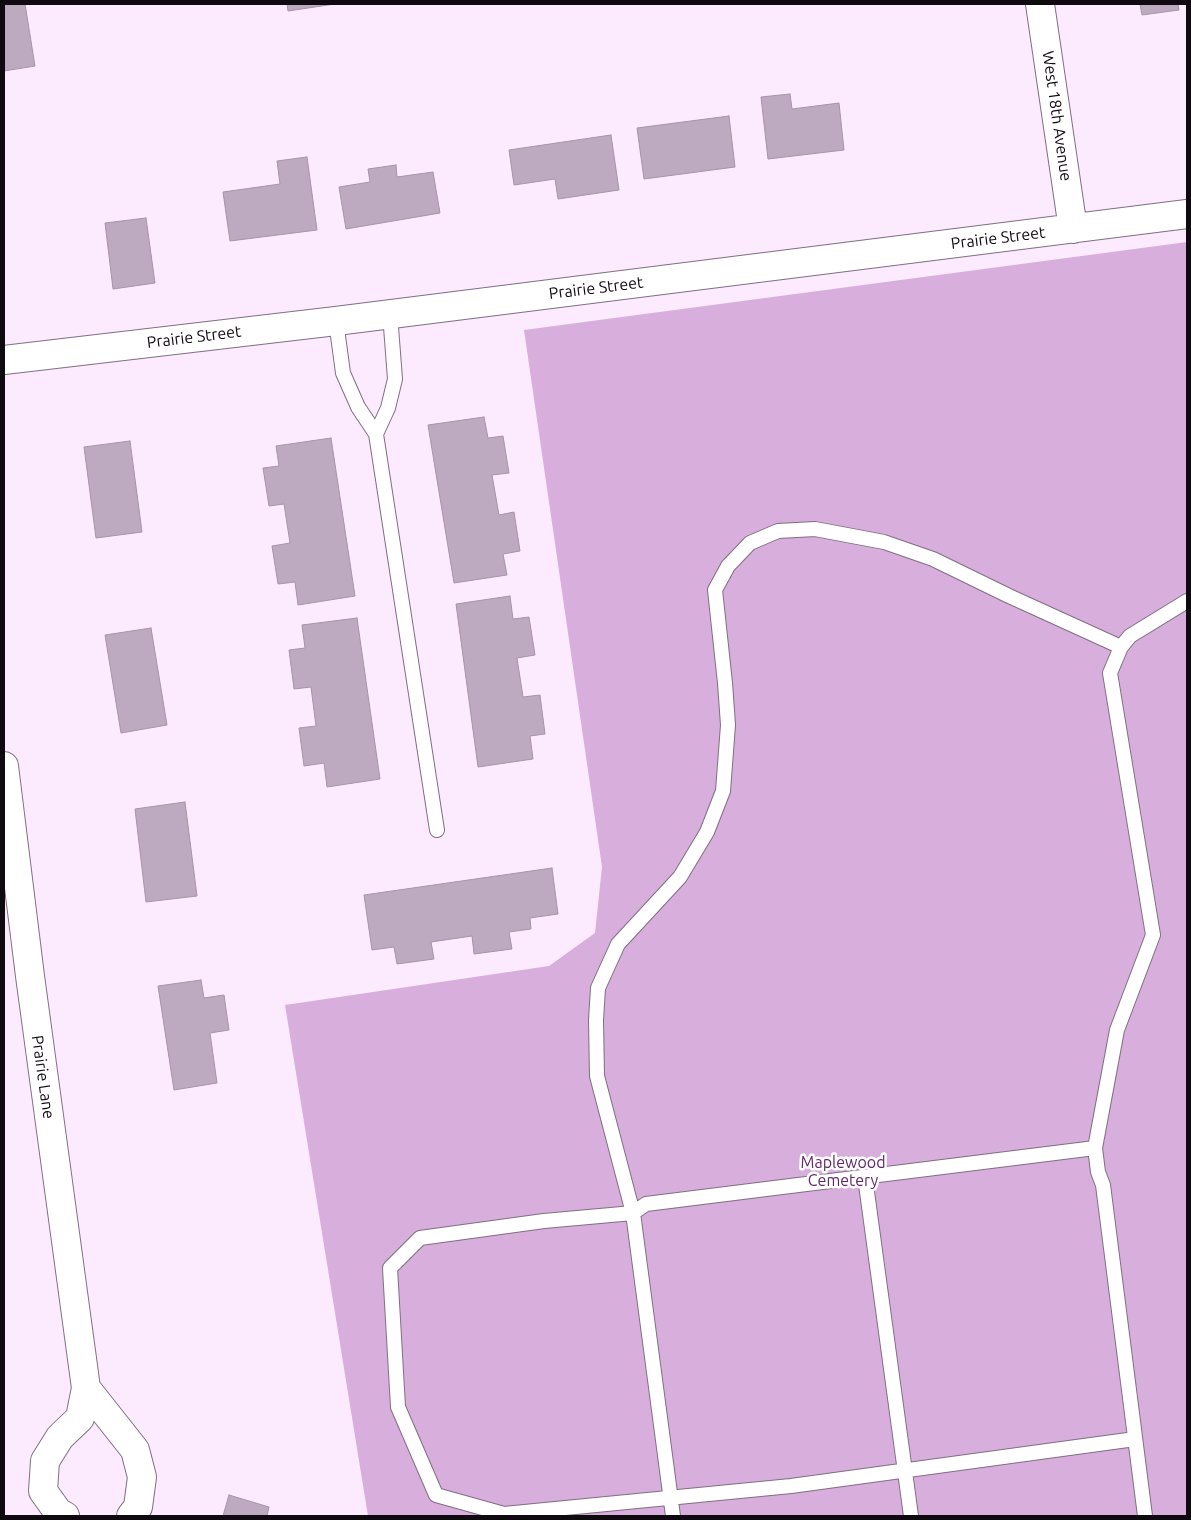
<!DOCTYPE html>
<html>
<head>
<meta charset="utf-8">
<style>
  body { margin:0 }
  #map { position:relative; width:1191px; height:1520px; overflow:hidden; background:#fcebff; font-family:Ubuntu,sans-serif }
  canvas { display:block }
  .frame { position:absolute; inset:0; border:5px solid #0f0910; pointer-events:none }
</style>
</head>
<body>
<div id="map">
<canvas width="1191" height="1520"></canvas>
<div class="frame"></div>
</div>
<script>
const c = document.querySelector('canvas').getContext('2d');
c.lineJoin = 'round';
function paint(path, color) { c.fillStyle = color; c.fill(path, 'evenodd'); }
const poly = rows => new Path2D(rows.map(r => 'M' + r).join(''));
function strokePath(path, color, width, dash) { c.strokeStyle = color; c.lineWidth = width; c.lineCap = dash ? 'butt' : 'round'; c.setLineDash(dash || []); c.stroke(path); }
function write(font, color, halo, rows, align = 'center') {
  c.font = font + ' Ubuntu,sans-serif'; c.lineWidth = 5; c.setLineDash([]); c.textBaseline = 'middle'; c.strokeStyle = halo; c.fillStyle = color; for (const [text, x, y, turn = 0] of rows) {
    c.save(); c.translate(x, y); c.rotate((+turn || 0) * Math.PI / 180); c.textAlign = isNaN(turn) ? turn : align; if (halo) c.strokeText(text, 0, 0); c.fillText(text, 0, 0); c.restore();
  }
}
paint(poly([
  [1187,242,1187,1516,368,1516,285,1005,549,966,595,933,602,867,524,330]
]), '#d7aedc');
const building = poly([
  [4,4,25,4,35,66,4,71,4,4],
  [287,4,335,4,288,11,287,4],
  [1140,4,1178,4,1179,10,1142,15,1140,4],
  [790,94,792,109,839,103,844,150,768,159,761,97,790,94],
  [729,116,735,167,644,179,637,128,729,116],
  [611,135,619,190,558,199,555,179,514,185,509,150,611,135],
  [307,157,317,230,230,241,223,192,280,184,277,161,307,157],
  [396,165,397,177,433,172,440,213,346,229,339,187,370,182,368,169,396,165],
  [146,218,155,283,113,289,105,223,146,218],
  [484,417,488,438,503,436,509,473,492,475,499,515,514,512,520,551,503,554,507,575,454,583,428,425,484,417],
  [331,438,355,596,298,605,295,582,278,584,272,546,290,543,284,504,269,506,263,468,279,466,276,446,331,438],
  [130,441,142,532,96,538,84,447,130,441],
  [510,596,513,619,529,617,535,655,517,658,523,697,540,695,545,734,530,736,533,759,478,767,456,604,510,596],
  [357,618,380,779,327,787,324,763,304,766,299,728,316,726,311,687,294,689,289,650,305,648,302,625,357,618],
  [151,628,167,725,121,733,105,635,151,628],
  [185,802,197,896,146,902,135,809,185,802],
  [552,868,558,914,530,918,531,929,509,932,512,949,474,954,472,936,431,942,434,959,397,964,394,947,372,950,364,895,552,868],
  [201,980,204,998,224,995,229,1030,210,1033,217,1083,174,1090,158,986,201,980],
  [229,1495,269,1507,267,1516,223,1516,229,1495]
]);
paint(building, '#beaac0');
strokePath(building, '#a793a9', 1);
const lane = poly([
  [390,314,395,379,388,408,376,434,437,830],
  [336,321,343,373,358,407,376,434],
  [1095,1148,646,1204,633,1213,544,1221,420,1238,390,1268,398,1407,436,1495,504,1514,791,1486,1135,1439],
  [865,1177,911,1516],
  [673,1516,633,1213,597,1076,596,1020,598,988,618,944,680,877,707,832,723,791,728,725,725,683,715,590,728,566,750,543,778,531,815,529,884,542,933,559,1009,596,1121,647],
  [1145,1516,1103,1185,1098,1172,1095,1148,1117,1030,1153,935,1110,673,1121,647,1130,636,1187,601]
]);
const street = poly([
  [4,766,30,976,86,1388,80,1418,60,1437,45,1461,43,1491,58,1512,65,1516],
  [86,1388,135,1450,142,1477,138,1507,131,1516]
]);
const secondary = poly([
  [1040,4,1073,229],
  [4,360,336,321,1187,214]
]);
strokePath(lane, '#816e83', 16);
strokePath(street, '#816e83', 30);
strokePath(secondary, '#816e83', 30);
strokePath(lane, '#fff', 14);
strokePath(street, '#fff', 28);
strokePath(secondary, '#fff', 28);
write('16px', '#0f0910', '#fff', [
  ["West 18th Avenue",1057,116,82],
  ["Prairie Street",998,238,-7],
  ["Prairie Street",596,288,-7],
  ["Prairie Street",194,337,-7],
  ["Prairie Lane",43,1077,82]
]);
write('16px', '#62276b', '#fff', [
  ["Maplewood",843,1163],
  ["Cemetery",843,1181]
]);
</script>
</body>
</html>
